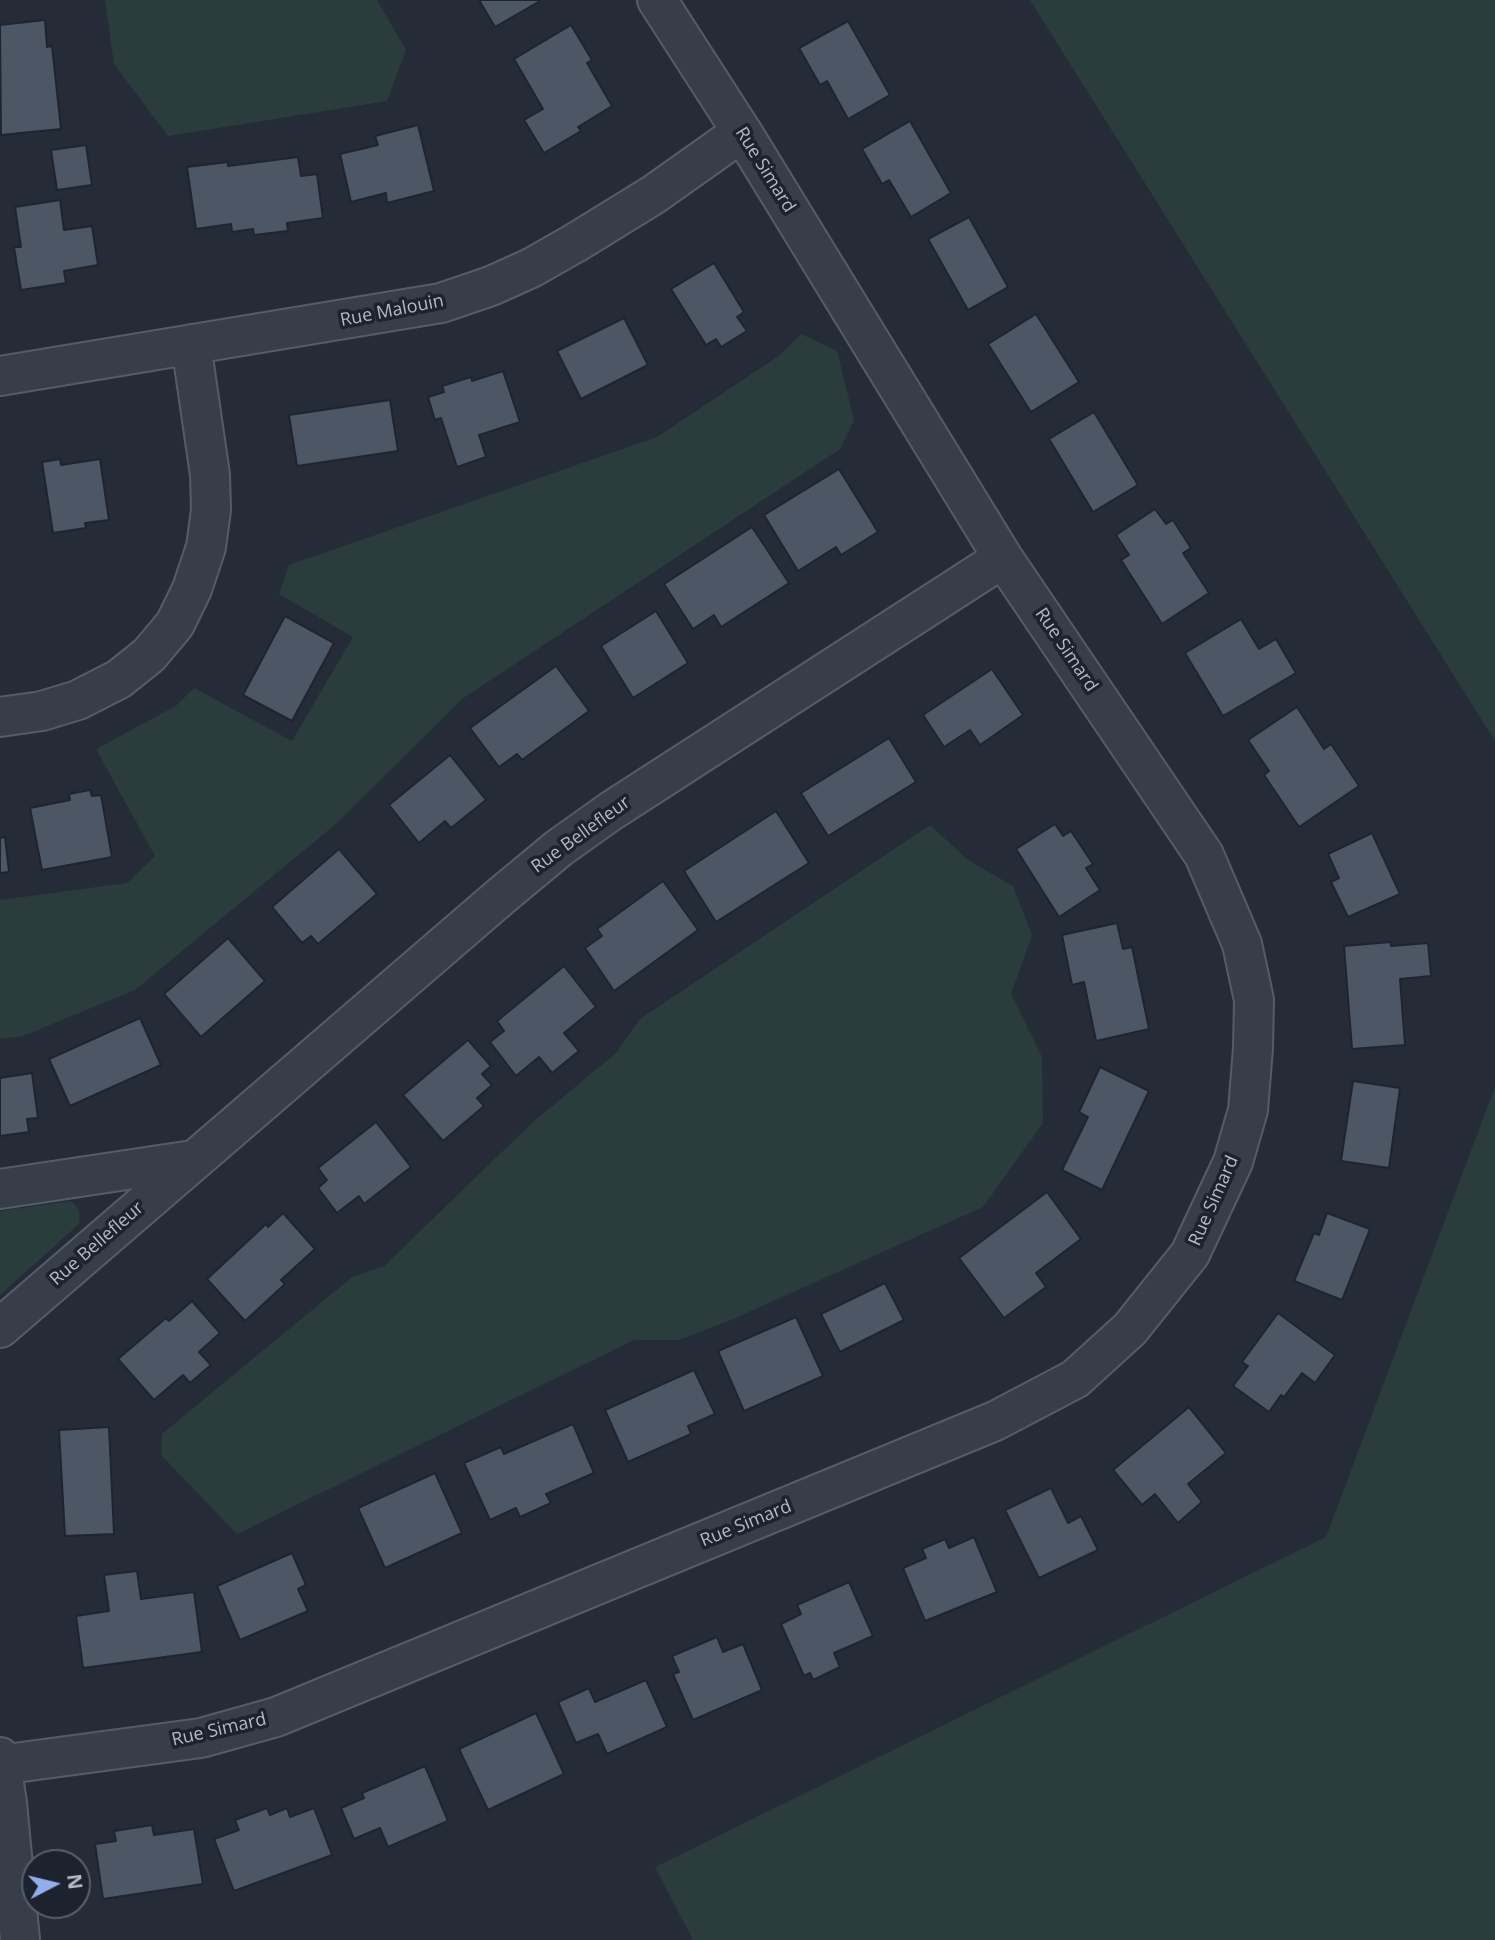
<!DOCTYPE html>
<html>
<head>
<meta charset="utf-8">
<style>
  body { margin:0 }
  #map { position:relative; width:1495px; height:1940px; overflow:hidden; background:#252c38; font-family:"Open Sans",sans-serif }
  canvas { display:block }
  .north { position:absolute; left:21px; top:1849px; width:70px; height:70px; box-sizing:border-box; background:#1d232e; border:2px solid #595f6a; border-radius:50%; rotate:83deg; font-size:19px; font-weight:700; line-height:28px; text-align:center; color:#b3b9c5 }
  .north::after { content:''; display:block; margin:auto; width:24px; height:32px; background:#91afec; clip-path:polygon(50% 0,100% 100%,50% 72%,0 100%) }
</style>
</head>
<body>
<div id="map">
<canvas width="1495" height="1940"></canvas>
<div class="north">N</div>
</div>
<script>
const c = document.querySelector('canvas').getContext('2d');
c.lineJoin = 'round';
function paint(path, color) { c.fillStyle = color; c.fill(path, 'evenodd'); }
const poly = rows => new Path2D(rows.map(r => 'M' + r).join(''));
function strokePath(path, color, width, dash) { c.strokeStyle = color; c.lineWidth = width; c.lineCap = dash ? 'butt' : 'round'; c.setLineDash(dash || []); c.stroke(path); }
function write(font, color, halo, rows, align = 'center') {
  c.font = font + ' "Open Sans",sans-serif'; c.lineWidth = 7; c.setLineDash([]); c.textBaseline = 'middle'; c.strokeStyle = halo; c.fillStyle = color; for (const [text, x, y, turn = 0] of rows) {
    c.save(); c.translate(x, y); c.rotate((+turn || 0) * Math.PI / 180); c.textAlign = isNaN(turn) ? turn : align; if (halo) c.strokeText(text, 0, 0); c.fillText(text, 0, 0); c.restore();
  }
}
paint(poly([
  [105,0,377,0,406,50,387,101,168,136,114,64],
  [1030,0,1495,0,1495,741],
  [801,334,837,351,854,420,840,449,462,699,337,823,135,990,23,1036,0,1039,0,900,127,883,155,856,96,749,176,706,194,688,292,741,353,637,279,594,289,565,657,437,780,355],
  [930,825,968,860,1013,886,1032,935,1011,994,1042,1057,1043,1123,983,1207,733,1319,679,1340,634,1340,237,1534,161,1455,162,1434,352,1277,384,1266,533,1122,616,1053,640,1019],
  [1495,1087,1495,1940,693,1940,655,1867,1326,1537],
  [71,1201,78,1208,80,1218,79,1224,0,1295,0,1211]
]), '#2b3c3d');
const building = poly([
  [479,0,540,0,540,1,495,27,479,0],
  [45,20,47,47,52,46,61,129,1,135,0,25,45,20],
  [848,21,890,95,848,119,827,81,820,85,799,48,848,21],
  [571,25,592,60,587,63,612,106,578,127,581,131,544,153,524,120,543,109,514,59,571,25],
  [910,121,951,193,911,217,889,180,882,184,862,149,910,121],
  [418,125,434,191,387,203,386,193,351,202,340,154,378,145,375,136,418,125],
  [86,145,92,185,57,190,51,150,86,145],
  [298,157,301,176,317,174,323,218,287,223,288,231,254,235,253,229,232,232,231,224,196,229,187,167,228,162,228,166,298,157],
  [60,200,64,230,92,226,98,265,64,271,66,283,21,290,14,247,21,247,15,207,60,200],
  [969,217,1008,287,968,310,928,239,969,217],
  [714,263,744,312,737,317,747,331,721,347,716,339,706,345,671,289,714,263],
  [1036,314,1079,382,1031,412,988,344,1036,314],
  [624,318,648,365,581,399,557,351,624,318],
  [503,371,520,422,479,435,486,457,457,467,441,418,435,420,428,397,444,392,442,386,471,377,472,381,503,371],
  [390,400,398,451,297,466,289,415,390,400],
  [1094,412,1138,485,1093,512,1049,439,1094,412],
  [60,459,61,465,100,459,109,520,85,523,86,528,53,533,42,462,60,459],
  [839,469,878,532,841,555,836,547,798,571,764,515,839,469],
  [1155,509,1166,524,1173,520,1191,548,1183,553,1209,593,1162,624,1121,560,1129,555,1116,535,1155,509],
  [752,527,789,583,721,627,714,615,693,629,664,584,752,527],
  [656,611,688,663,633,698,601,646,656,611],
  [285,616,334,643,292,721,243,695,285,616],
  [1241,619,1259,649,1276,639,1296,673,1223,716,1185,653,1241,619],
  [556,666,589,711,522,760,517,754,499,767,470,728,556,666],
  [992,669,1023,715,980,745,970,730,944,747,923,715,992,669],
  [1297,707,1324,749,1331,744,1359,786,1299,827,1264,775,1269,771,1248,740,1297,707],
  [889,738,916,782,828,836,801,793,889,738],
  [450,755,486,800,451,828,445,821,419,843,389,805,450,755],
  [90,790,92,796,101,795,112,857,42,870,30,808,70,800,69,794,90,790],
  [776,811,809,863,716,922,684,871,776,811],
  [1055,824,1063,836,1071,831,1093,864,1086,868,1100,890,1059,917,1016,849,1055,824],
  [1372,833,1400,894,1348,917,1331,882,1339,878,1328,854,1372,833],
  [5,837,9,872,0,873,0,838,5,837],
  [339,849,377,894,318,944,311,936,302,943,272,907,339,849],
  [663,881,698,930,614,991,585,948,602,936,597,929,663,881],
  [1117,923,1123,949,1132,947,1149,1029,1096,1041,1084,982,1072,985,1062,935,1117,923],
  [228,938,265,981,201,1037,164,994,228,938],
  [1391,942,1391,946,1428,943,1431,976,1400,979,1405,1045,1352,1049,1344,946,1391,942],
  [564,966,596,1007,564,1033,579,1051,552,1073,539,1057,516,1076,490,1042,504,1031,497,1021,564,966],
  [140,1018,161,1065,70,1106,49,1059,140,1018],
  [468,1040,491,1066,482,1074,492,1085,477,1098,484,1106,443,1141,403,1095,468,1040],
  [1100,1067,1149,1091,1102,1190,1062,1170,1088,1117,1079,1112,1100,1067],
  [32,1073,38,1118,27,1119,29,1132,0,1136,0,1078,32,1073],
  [1353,1081,1400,1088,1389,1168,1341,1161,1353,1081],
  [376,1122,411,1167,364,1204,359,1196,337,1213,318,1188,327,1180,318,1168,376,1122],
  [1047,1192,1081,1239,1036,1273,1046,1287,1004,1318,959,1258,1047,1192],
  [283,1213,315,1249,281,1280,285,1284,245,1321,207,1279,266,1224,268,1227,283,1213],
  [1327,1213,1370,1229,1342,1300,1294,1281,1314,1233,1319,1235,1327,1213],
  [885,1283,904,1320,840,1352,821,1314,885,1283],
  [192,1301,220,1333,199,1352,211,1365,190,1383,183,1375,154,1400,118,1359,166,1318,169,1321,192,1301],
  [1278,1313,1335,1355,1315,1383,1302,1373,1284,1397,1281,1395,1269,1412,1233,1386,1248,1366,1242,1362,1278,1313],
  [796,1317,823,1376,744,1411,718,1351,796,1317],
  [694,1370,715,1414,688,1426,691,1434,628,1462,605,1410,694,1370],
  [1189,1407,1226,1453,1188,1484,1202,1502,1178,1523,1155,1494,1142,1505,1113,1470,1189,1407],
  [573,1424,594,1473,546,1494,551,1503,520,1517,516,1508,490,1520,464,1463,501,1447,504,1454,573,1424],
  [109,1427,114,1534,65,1536,59,1430,109,1427],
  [435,1473,462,1533,385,1568,358,1508,435,1473],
  [1051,1488,1068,1523,1081,1516,1098,1550,1039,1578,1005,1510,1051,1488],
  [974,1537,997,1592,925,1621,903,1568,926,1558,922,1549,945,1539,949,1548,974,1537],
  [292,1553,306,1585,298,1589,308,1611,240,1640,217,1586,292,1553],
  [137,1571,141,1599,194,1592,202,1652,83,1668,76,1616,109,1611,104,1575,137,1571],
  [849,1582,873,1636,834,1653,840,1667,813,1680,810,1673,804,1676,781,1624,801,1614,797,1605,849,1582],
  [717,1637,723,1652,743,1644,762,1690,693,1720,673,1674,679,1672,672,1656,717,1637],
  [646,1680,667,1727,607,1754,598,1734,576,1743,558,1702,589,1688,595,1702,646,1680],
  [536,1713,564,1774,488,1810,459,1749,536,1713],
  [425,1766,448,1821,388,1847,380,1828,354,1839,341,1808,364,1798,362,1793,425,1766],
  [267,1808,270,1815,287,1808,290,1817,314,1808,332,1855,234,1891,214,1839,239,1830,235,1820,267,1808],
  [152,1825,154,1835,194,1829,203,1884,103,1899,95,1844,116,1841,114,1831,152,1825]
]);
paint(building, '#4d5664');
strokePath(building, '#1f2530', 2);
const minor = poly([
  [0,376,441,303,491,286,531,268,575,243,653,195,742,132],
  [0,717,42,711,78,700,119,679,149,655,175,624,192,589,206,547,211,510,210,475,191,344],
  [0,1189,193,1160],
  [0,1328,500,897,559,848,611,811,1003,558],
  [0,1757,7,1803,20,1940],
  [0,1765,201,1738,276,1717,995,1421,1075,1379,1130,1329,1190,1254,1233,1162,1248,1110,1253,1048,1254,1000,1242,944,1204,855,1003,558,742,132,657,0]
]);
strokePath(minor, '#565c67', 42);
strokePath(minor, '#383e49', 38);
write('18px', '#b3b9c5', '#1d232e', [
  ["Rue Simard",765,170,58],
  ["Rue Malouin",392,311,-11],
  ["Rue Simard",1066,650,56],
  ["Rue Bellefleur",581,835,-36],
  ["Rue Simard",1214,1201,-66],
  ["Rue Bellefleur",97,1244,-41],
  ["Rue Simard",746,1524,-22],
  ["Rue Simard",219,1730,-13]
]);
</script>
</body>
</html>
